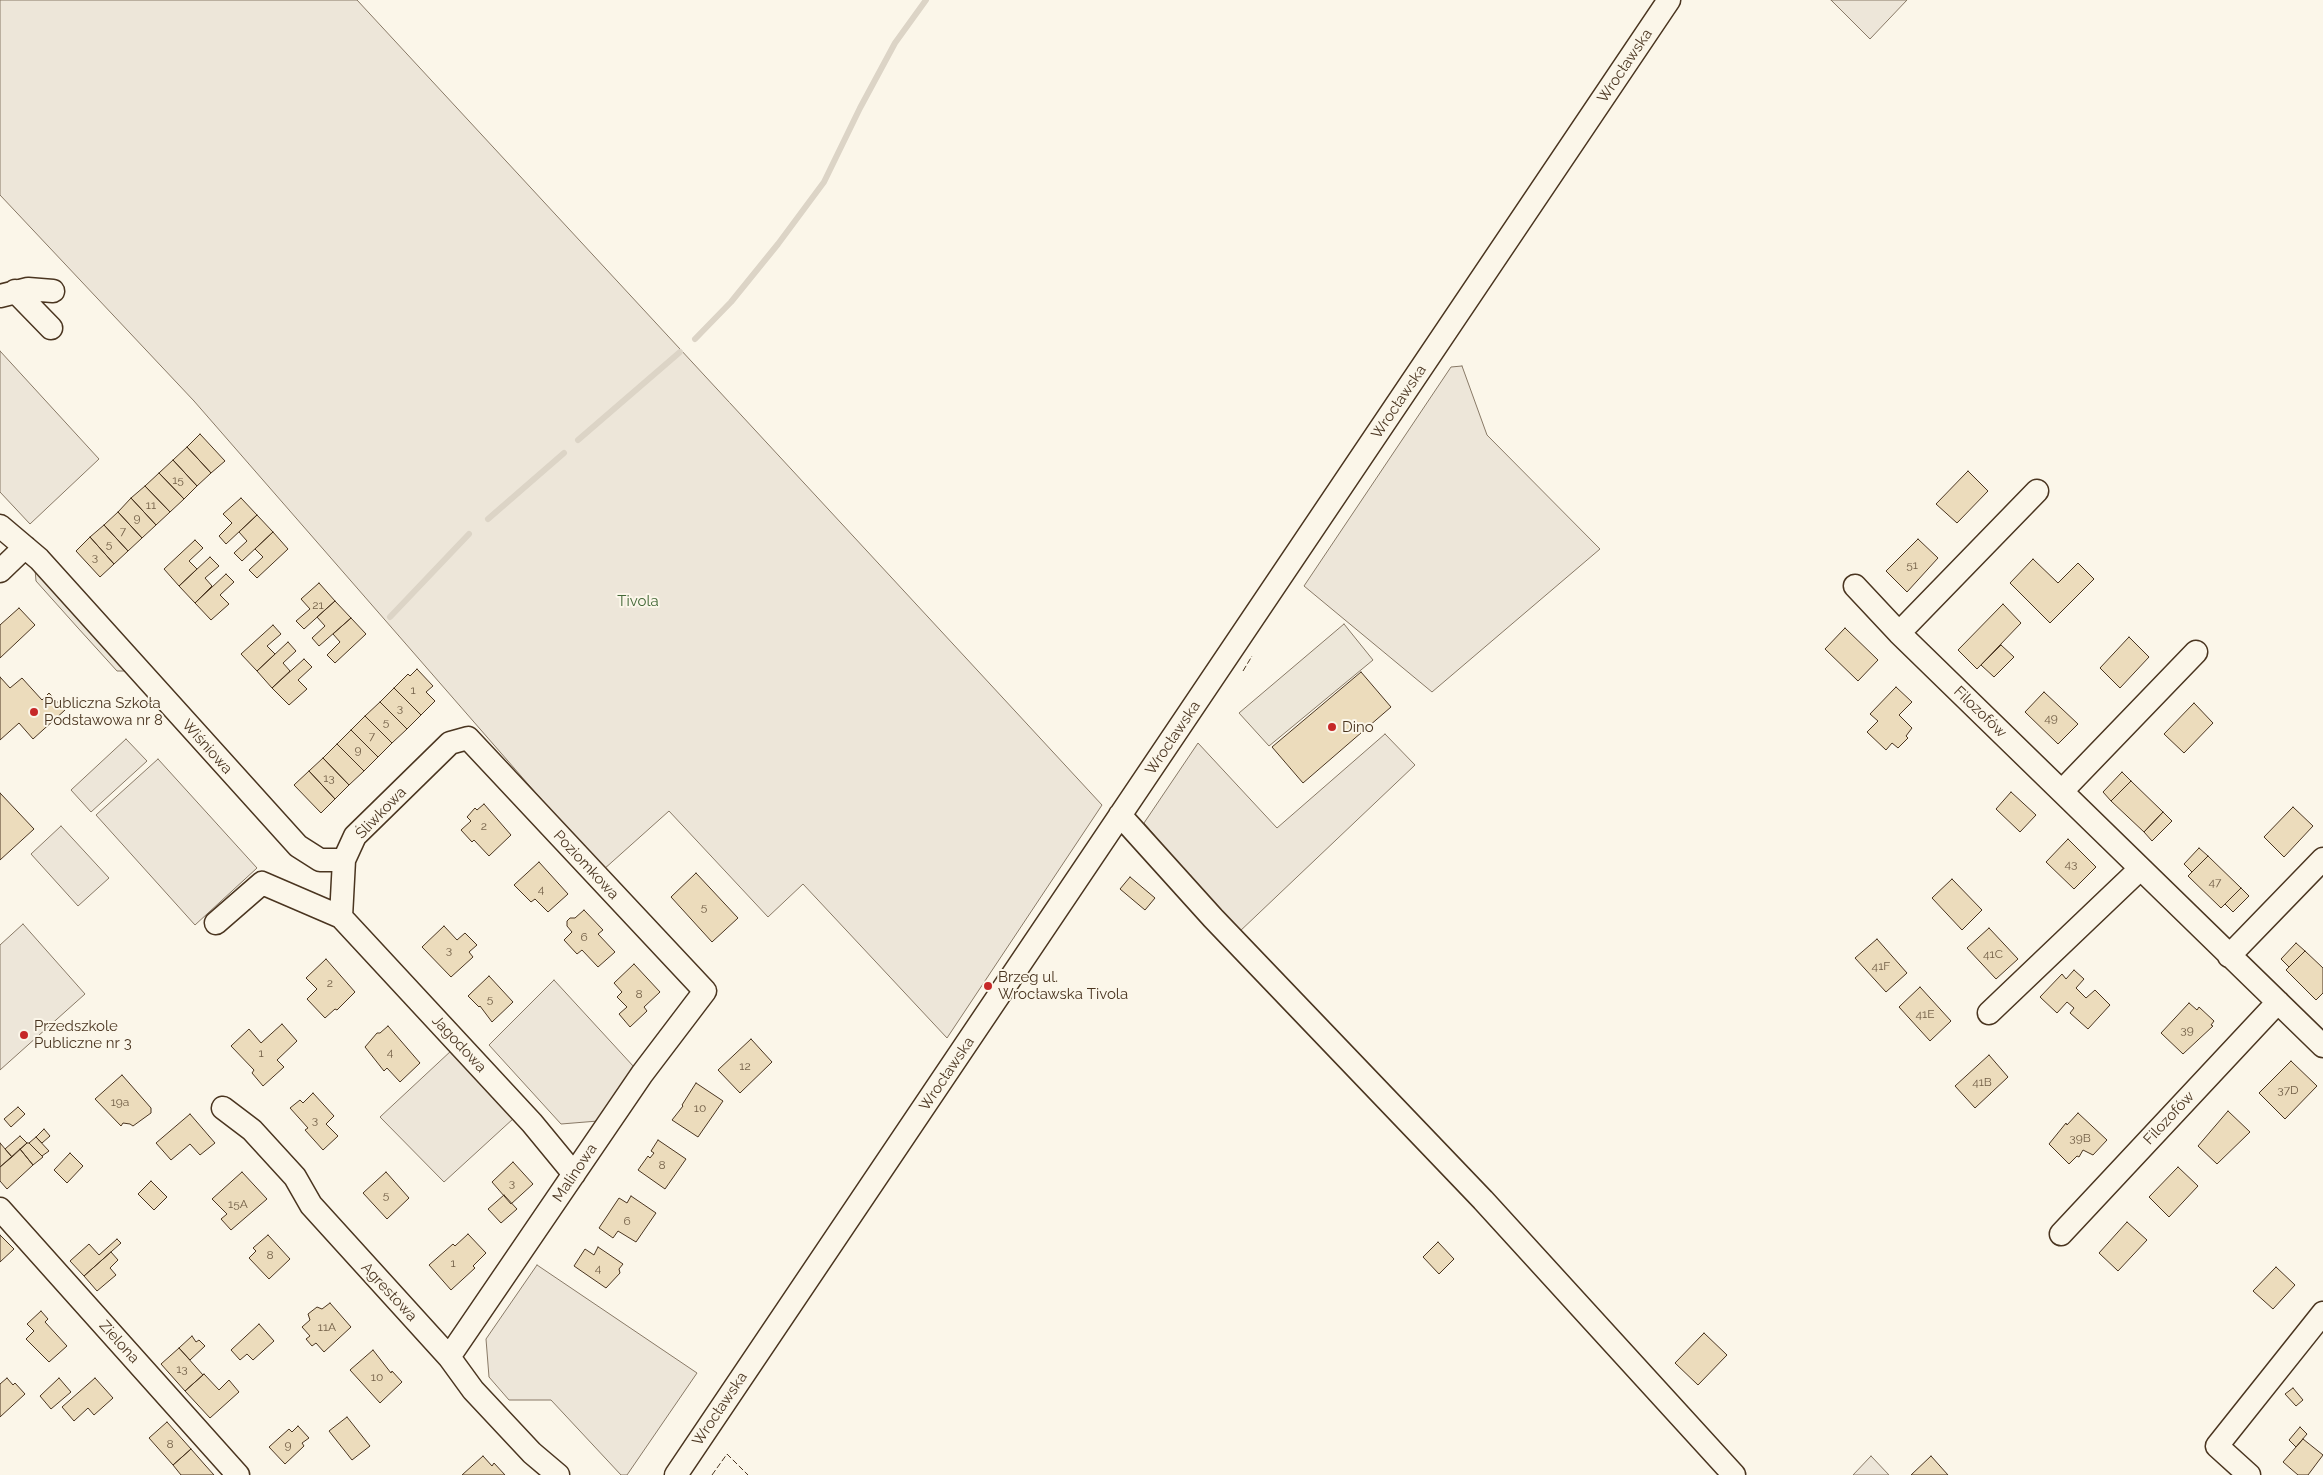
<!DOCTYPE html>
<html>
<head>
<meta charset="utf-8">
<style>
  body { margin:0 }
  canvas { display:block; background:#fbf6e9 }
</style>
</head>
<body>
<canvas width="2323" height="1475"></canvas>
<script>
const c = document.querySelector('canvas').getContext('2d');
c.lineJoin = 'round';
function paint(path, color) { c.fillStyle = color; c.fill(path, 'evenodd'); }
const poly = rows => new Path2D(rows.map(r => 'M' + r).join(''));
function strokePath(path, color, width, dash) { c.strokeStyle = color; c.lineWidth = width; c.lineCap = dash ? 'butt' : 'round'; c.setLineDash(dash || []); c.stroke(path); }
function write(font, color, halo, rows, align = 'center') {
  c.font = font + ' Raleway,sans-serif'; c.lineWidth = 4; c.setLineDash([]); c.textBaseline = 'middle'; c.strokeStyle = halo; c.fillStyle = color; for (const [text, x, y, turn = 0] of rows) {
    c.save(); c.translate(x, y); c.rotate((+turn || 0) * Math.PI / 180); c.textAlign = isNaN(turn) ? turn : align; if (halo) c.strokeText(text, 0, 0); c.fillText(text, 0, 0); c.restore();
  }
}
const green = poly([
  [0,0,357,0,1102,805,947,1038,803,884,768,917,669,811,603,870,194,401,0,195,0,0],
  [1831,0,1907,0,1870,39,1831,0],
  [0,351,99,459,30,524,0,492,0,351],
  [1462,366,1487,435,1600,549,1432,692,1304,586,1451,367,1462,366],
  [1385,734,1415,765,1238,933,1144,823,1198,743,1277,828,1385,734],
  [126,739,147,761,91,812,71,790,126,739],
  [158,759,257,868,195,925,96,815,158,759],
  [61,826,109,878,78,906,31,854,61,826],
  [23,924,85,994,0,1070,0,945,23,924],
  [554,980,634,1067,598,1121,561,1124,489,1045,554,980],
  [452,1050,514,1118,444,1182,380,1117,452,1050],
  [537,1265,697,1373,627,1475,621,1475,551,1400,509,1400,489,1377,486,1339,537,1265],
  [1871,1456,1889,1475,1853,1475,1871,1456]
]);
paint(green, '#ede6d9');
strokePath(green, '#887966', 1);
const parking = poly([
  [35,569,128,671,117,671,78,628,36,581,35,569],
  [1344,624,1373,660,1269,746,1239,713,1344,624]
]);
paint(parking, '#ede7d9');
strokePath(parking, '#887966', 1);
strokePath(poly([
  [695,339,731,302,778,244,824,182,860,108,895,43,926,0],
  [578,440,680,352],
  [488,519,564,453],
  [390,617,469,534]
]), '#dcd4c6', 6);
const building = poly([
  [200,434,225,461,211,473,187,447,200,434],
  [187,447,211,473,197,486,173,460,187,447],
  [173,460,197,486,184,499,159,473,173,460],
  [1968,471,1988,491,1957,523,1936,504,1968,471],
  [159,473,184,499,170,512,145,486,159,473],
  [145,486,170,512,156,525,131,498,145,486],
  [131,498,156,525,142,538,118,512,131,498],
  [241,498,257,515,226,544,219,536,232,523,223,514,241,498],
  [118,512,142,538,128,551,104,525,118,512],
  [257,515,273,532,242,561,234,553,247,541,239,532,257,515],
  [104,525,128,551,114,564,90,537,104,525],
  [273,532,288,549,257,578,249,570,263,557,255,549,273,532],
  [90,537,114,564,100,577,76,551,90,537],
  [1918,539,1938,558,1907,592,1886,571,1918,539],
  [195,540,203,548,189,561,197,569,179,586,164,569,195,540],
  [210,557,219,566,205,578,212,586,195,603,179,586,210,557],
  [2033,559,2058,583,2078,563,2094,579,2050,623,2010,583,2033,559],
  [226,574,234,582,220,595,229,604,211,620,195,603,226,574],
  [319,583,335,601,304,629,296,621,310,609,301,599,319,583],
  [335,601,351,618,319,646,312,638,325,626,317,617,335,601],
  [2003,604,2021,623,1977,669,1958,650,2003,604],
  [19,608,35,625,0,658,0,625,19,608],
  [351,618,366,634,335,663,327,655,340,642,333,634,351,618],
  [273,625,281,634,267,646,275,654,257,671,241,654,273,625],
  [1845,628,1878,660,1858,681,1825,649,1845,628],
  [2129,637,2149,657,2120,688,2100,668,2129,637],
  [288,642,296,651,283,663,290,671,272,688,257,671,288,642],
  [2001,645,2014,657,1994,677,1981,665,2001,645],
  [304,659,312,667,298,680,307,689,289,705,272,688,304,659],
  [417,669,433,686,426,692,435,701,421,715,394,688,408,674,410,676,417,669],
  [1361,672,1391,707,1303,783,1272,747,1361,672],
  [0,677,10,688,22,678,42,700,49,693,65,710,33,739,19,723,0,740,0,677],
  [1896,687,1912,702,1899,715,1912,728,1906,736,1908,738,1898,748,1892,743,1886,750,1867,732,1878,721,1870,714,1896,687],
  [394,688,421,715,407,729,380,702,394,688],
  [2044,692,2078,724,2058,744,2025,712,2044,692],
  [380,702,407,729,392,743,365,716,380,702],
  [2194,703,2213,723,2184,753,2164,734,2194,703],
  [365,716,392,743,378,757,351,730,365,716],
  [351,730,378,757,364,771,337,744,351,730],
  [337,744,364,771,349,785,323,758,337,744],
  [323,758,349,785,335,799,309,771,323,758],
  [309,771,335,799,321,813,294,785,309,771],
  [2122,772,2131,781,2111,801,2103,792,2122,772],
  [2131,781,2163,812,2144,832,2111,801,2131,781],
  [2011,792,2036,815,2020,832,1996,809,2011,792],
  [0,793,34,829,0,860,0,793],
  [484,804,511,835,489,856,474,840,472,842,461,830,471,821,467,817,475,808,477,810,484,804],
  [2293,807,2313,826,2284,857,2264,837,2293,807],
  [2163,812,2172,821,2152,841,2144,832,2163,812],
  [2068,839,2096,867,2074,889,2046,862,2068,839],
  [2199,848,2208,856,2192,872,2184,864,2199,848],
  [2208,856,2241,888,2221,908,2188,876,2208,856],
  [539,862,568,894,548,912,535,899,531,902,514,885,539,862],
  [696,873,738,918,712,942,671,897,696,873],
  [1130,877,1155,898,1145,910,1120,889,1130,877],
  [1952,879,1982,910,1962,930,1932,898,1952,879],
  [2241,888,2249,896,2233,912,2225,904,2241,888],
  [584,910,603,930,598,934,615,952,598,967,582,950,577,954,564,940,572,932,567,926,567,921,570,918,575,918,584,910],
  [444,926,457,940,465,933,477,945,469,952,473,957,451,977,422,947,444,926],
  [1989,928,2018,959,1996,979,1967,948,1989,928],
  [1877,939,1907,973,1886,992,1855,958,1877,939],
  [2296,943,2305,951,2289,967,2281,959,2296,943],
  [2305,951,2323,968,2323,993,2316,1000,2286,970,2305,951],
  [326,959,355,992,337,1010,335,1009,325,1018,307,999,317,989,306,978,326,959],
  [634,964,660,992,644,1007,647,1011,630,1027,619,1014,627,1007,617,997,622,992,614,983,634,964],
  [2074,970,2084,979,2076,988,2086,998,2095,990,2110,1005,2088,1029,2070,1013,2074,1008,2067,1002,2057,1013,2040,997,2062,974,2066,979,2074,970],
  [489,976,513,1002,492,1022,480,1006,479,1007,468,996,489,976],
  [1920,987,1951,1021,1930,1041,1899,1007,1920,987],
  [2189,1003,2197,1010,2199,1007,2214,1021,2211,1025,2213,1026,2183,1054,2161,1033,2189,1003],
  [282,1024,297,1041,277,1060,284,1067,263,1086,252,1073,254,1070,231,1046,249,1029,261,1043,282,1024],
  [388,1026,420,1063,400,1082,387,1068,384,1071,365,1047,377,1033,380,1033,388,1026],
  [751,1039,772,1062,740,1093,718,1070,751,1039],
  [1989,1055,2008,1077,1975,1108,1955,1086,1989,1055],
  [2291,1061,2317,1086,2285,1119,2259,1093,2291,1061],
  [122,1075,151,1108,151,1113,133,1126,130,1124,123,1123,121,1126,95,1099,122,1075],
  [696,1083,723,1101,698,1137,672,1120,683,1106,682,1105,696,1083],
  [313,1093,334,1116,326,1124,338,1136,323,1150,305,1130,308,1128,290,1108,300,1100,303,1103,313,1093],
  [18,1107,25,1114,11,1127,4,1119,18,1107],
  [2228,1111,2250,1132,2217,1164,2198,1146,2228,1111],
  [2078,1113,2107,1140,2093,1155,2083,1150,2079,1157,2077,1156,2069,1164,2049,1144,2066,1123,2067,1125,2078,1113],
  [190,1114,215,1143,200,1155,190,1144,171,1160,156,1143,190,1114],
  [44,1129,50,1136,42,1143,36,1137,44,1129],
  [20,1136,27,1143,12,1157,5,1149,20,1136],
  [36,1137,49,1151,42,1156,29,1143,36,1137],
  [658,1140,686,1159,665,1189,638,1170,648,1156,650,1158,654,1153,651,1151,658,1140],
  [0,1143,12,1157,0,1167,0,1143],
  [27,1143,29,1143,43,1157,33,1165,20,1149,27,1143],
  [20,1149,33,1165,7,1189,0,1181,0,1167,20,1149],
  [70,1153,83,1166,67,1183,54,1170,70,1153],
  [513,1162,533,1184,511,1204,492,1182,513,1162],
  [2178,1167,2198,1186,2169,1217,2149,1197,2178,1167],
  [242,1172,267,1199,231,1230,221,1219,227,1214,212,1199,242,1172],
  [386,1172,409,1198,387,1219,363,1193,386,1172],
  [151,1181,167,1197,154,1210,138,1194,151,1181],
  [504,1195,517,1209,501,1223,488,1209,504,1195],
  [631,1196,656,1213,636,1242,618,1231,613,1238,599,1228,619,1198,627,1203,631,1196],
  [2127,1222,2147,1240,2118,1271,2099,1253,2127,1222],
  [468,1234,486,1253,473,1266,475,1268,451,1290,429,1265,453,1244,455,1246,468,1234],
  [0,1235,14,1249,0,1262,0,1235],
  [268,1235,290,1259,269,1279,249,1258,256,1251,253,1248,268,1235],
  [117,1239,121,1243,84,1276,70,1261,89,1244,99,1255,117,1239],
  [1438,1242,1454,1259,1439,1274,1423,1257,1438,1242],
  [598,1247,623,1264,619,1269,620,1273,606,1288,574,1266,585,1249,594,1255,598,1247],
  [111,1252,118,1260,110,1268,116,1275,97,1291,84,1276,111,1252],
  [2276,1267,2295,1285,2273,1309,2253,1291,2276,1267],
  [330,1303,351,1327,324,1352,316,1343,312,1346,306,1339,310,1336,302,1327,310,1320,308,1314,317,1307,322,1309,330,1303],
  [41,1311,48,1319,45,1322,67,1346,49,1362,26,1339,34,1331,27,1324,41,1311],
  [259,1324,274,1341,253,1360,247,1354,240,1360,231,1350,259,1324],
  [1704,1333,1727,1355,1698,1385,1675,1363,1704,1333],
  [192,1336,196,1342,199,1340,205,1346,190,1360,179,1348,192,1336],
  [179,1348,203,1375,185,1391,161,1364,179,1348],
  [373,1350,391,1373,392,1371,402,1382,380,1403,350,1370,373,1350],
  [204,1374,219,1390,229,1380,239,1392,210,1418,185,1391,204,1374],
  [7,1378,13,1385,15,1383,25,1394,0,1417,0,1384,7,1378],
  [59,1378,71,1392,51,1409,40,1396,59,1378],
  [95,1378,113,1398,94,1415,88,1408,74,1421,62,1407,95,1378],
  [2293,1388,2303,1400,2296,1406,2285,1394,2293,1388],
  [347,1417,370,1446,352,1460,329,1431,347,1417],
  [167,1422,191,1449,173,1465,149,1438,167,1422],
  [298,1426,309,1438,302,1443,304,1446,285,1464,269,1447,289,1429,292,1432,298,1426],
  [2300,1427,2307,1434,2296,1447,2289,1440,2300,1427],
  [2303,1439,2323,1455,2308,1475,2298,1475,2283,1462,2303,1439],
  [191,1449,205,1465,214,1475,181,1475,173,1465,191,1449],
  [483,1456,492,1466,494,1463,505,1475,462,1475,483,1456],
  [1931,1456,1948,1475,1911,1475,1931,1456]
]);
paint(building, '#ecdcbc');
strokePath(building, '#4a3520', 1);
const minor = poly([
  [15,291,51,328],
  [0,296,28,289,53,291],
  [0,526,39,559,298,846,320,860,344,860],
  [0,571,25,547],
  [1855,586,1899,633,2323,1046],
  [1899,633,2037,491],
  [2062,791,2196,652],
  [1120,815,1213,918,1483,1200,1734,1475],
  [341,917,344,860,355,836,450,743,468,738,705,991,642,1074,449,1357],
  [216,923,262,883,341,917,532,1123,574,1174],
  [2229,956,2323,859],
  [1989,1013,2140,869],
  [223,1108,252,1130,295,1177,311,1205,449,1357,473,1390,532,1453,558,1475],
  [0,1209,238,1475],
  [2061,1234,2278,1002],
  [676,1475,1669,0],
  [2249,1475,2217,1446,2323,1313]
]);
strokePath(minor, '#4a3520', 25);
strokePath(minor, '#fbf6e9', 22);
strokePath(poly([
  [1243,671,1252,656],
  [712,1475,727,1454,748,1475]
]), '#4a3520', 1, [6, 2.5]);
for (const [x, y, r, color] of [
  [34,712,5,"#c62828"],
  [1332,727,5,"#c62828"],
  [988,986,5,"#c62828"],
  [24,1035,5,"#c62828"]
]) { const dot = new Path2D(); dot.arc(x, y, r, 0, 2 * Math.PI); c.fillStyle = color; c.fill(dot); strokePath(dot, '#fbf6e9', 2); }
write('12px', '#725f47', null, [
  ["15",178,480],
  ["11",151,505],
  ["9",137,518],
  ["7",123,531],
  ["5",109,544],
  ["3",95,557],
  ["51",1912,565],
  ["21",318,605],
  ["1",413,690],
  ["3",400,708],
  ["49",2051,718],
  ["5",386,722],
  ["7",372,736],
  ["9",358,750],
  ["13",329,778],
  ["2",484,826],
  ["43",2071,864],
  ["47",2215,882],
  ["4",541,889],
  ["5",704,907],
  ["6",584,937],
  ["3",449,950],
  ["41C",1993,954],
  ["41F",1881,966],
  ["2",330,983],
  ["8",639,994],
  ["5",490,999],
  ["41E",1925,1014],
  ["39",2187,1030],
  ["4",390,1052],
  ["1",261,1053],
  ["12",745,1066],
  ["41B",1982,1082],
  ["37D",2288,1090],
  ["19a",120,1102],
  ["10",700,1108],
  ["3",315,1120],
  ["39B",2080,1138],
  ["8",662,1165],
  ["3",512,1183],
  ["5",386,1195],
  ["15A",238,1204],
  ["6",627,1221],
  ["8",270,1255],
  ["1",453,1263],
  ["4",598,1268],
  ["11A",327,1327],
  ["13",182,1369],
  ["10",377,1377],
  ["8",170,1444],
  ["9",288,1445]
]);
write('15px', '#4a3520', '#fbf6e9', [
  ["Wrocławska",1625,66,-56],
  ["Wrocławska",1399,402,-56],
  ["Filozofów",1980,712,44],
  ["Wrocławska",1173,738,-56],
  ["Wiśniowa",207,747,48],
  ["Śliwkowa",381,813,-46],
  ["Poziomkowa",586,865,47],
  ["Jagodowa",459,1044,47],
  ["Wrocławska",947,1074,-56],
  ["Filozofów",2169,1118,-47],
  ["Malinowa",575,1173,-56],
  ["Agrestowa",389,1292,47],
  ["Zielona",119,1342,48],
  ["Wrocławska",720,1409,-56]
]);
write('15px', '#436837', '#fbf6e9', [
  ["Tivola",638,601]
]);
write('15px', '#4a3520', '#fbf6e9', [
  ["Publiczna Szkoła",44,703],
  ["Podstawowa nr 8",44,720],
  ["Dino",1342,727],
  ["Brzeg ul.",998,977],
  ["Wrocławska Tivola",998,994],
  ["Przedszkole",34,1026],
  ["Publiczne nr 3",34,1043]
], 'left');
</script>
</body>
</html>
